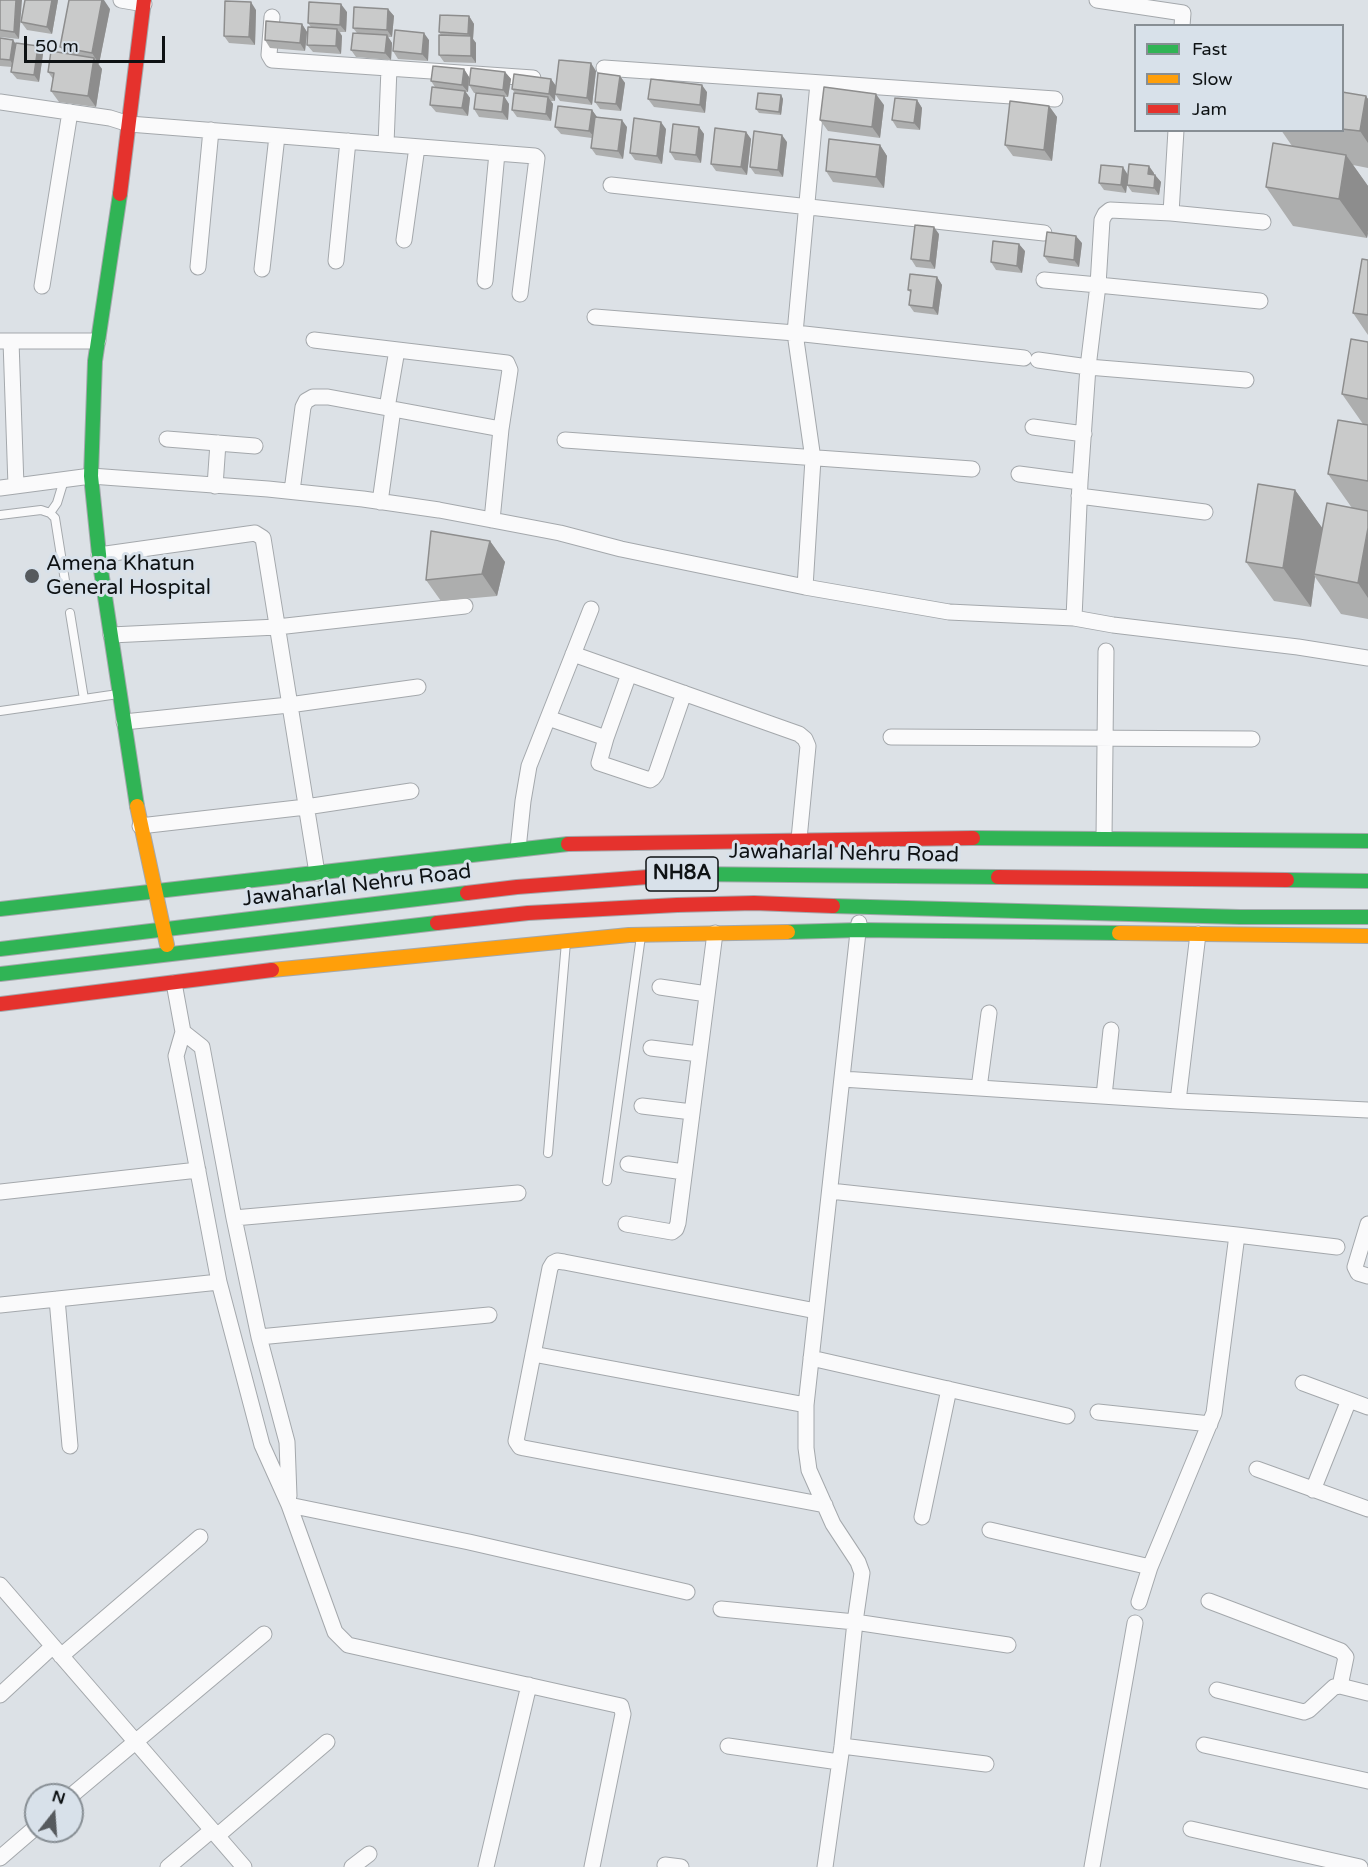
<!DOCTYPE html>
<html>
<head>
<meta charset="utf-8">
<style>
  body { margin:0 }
  #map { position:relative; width:1368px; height:1867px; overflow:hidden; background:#dce1e6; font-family:"Varela Round",sans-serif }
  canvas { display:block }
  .legend { position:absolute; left:1134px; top:24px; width:210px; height:108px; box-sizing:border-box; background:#d8e1ea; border:2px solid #878e94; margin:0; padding:8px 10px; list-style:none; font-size:18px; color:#0e1214 }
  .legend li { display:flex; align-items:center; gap:12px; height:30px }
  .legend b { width:30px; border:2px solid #878e94 }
  .north { position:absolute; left:24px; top:1783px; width:60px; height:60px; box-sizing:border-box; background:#d8e1ea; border:2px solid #878e94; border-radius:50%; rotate:17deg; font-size:16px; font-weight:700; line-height:24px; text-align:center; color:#0e1214 }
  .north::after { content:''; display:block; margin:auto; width:21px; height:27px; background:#565a5e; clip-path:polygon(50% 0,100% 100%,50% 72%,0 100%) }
  .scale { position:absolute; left:24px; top:36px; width:141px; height:27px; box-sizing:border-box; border:3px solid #0e1214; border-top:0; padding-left:8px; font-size:18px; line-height:21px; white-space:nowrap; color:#0e1214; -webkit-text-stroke:4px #d8e1ea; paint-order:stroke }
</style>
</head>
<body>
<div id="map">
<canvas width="1368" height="1867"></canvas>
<ul class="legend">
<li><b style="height:8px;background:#30b455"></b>Fast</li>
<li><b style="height:8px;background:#ff9f0a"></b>Slow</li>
<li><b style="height:8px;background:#e5322d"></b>Jam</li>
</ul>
<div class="north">N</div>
<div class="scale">50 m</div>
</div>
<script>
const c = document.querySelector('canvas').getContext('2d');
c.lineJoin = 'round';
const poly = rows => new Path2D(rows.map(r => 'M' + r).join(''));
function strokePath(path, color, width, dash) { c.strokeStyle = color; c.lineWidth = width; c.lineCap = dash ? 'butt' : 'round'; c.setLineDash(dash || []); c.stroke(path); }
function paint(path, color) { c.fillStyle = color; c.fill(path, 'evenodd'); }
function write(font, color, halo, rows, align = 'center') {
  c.font = font + ' "Varela Round",sans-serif'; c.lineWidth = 6; c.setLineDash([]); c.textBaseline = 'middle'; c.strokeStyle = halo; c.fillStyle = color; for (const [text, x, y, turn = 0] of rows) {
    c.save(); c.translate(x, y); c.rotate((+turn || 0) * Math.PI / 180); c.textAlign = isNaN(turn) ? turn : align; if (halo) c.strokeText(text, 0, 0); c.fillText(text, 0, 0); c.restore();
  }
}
const lane = poly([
  [50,513,57,503,64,480],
  [0,515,41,510,50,513,55,518,66,587],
  [70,613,84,699,118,694],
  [0,711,84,699],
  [548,1153,566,942],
  [607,1181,641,936]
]);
const street = poly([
  [121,0,144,4],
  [1097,0,1183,13,1182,26],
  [272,17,269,55,272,60,533,78],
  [604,68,1055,99],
  [0,102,110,118,129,124,535,156,537,158,520,294],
  [386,144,389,68],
  [611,185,1044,233],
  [1171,213,1176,130],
  [404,240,417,147],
  [336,261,348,141],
  [198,267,211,130],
  [262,269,277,136],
  [1044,280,1098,285,1088,367,1080,482,1074,618],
  [485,281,497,153],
  [42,286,70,112],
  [1260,301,1098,285,1102,220,1105,214,1110,210,1171,213,1263,222],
  [595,317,795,333,1024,358],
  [0,341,98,341],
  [11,341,16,486],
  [1038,360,1088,367,1246,380],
  [387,408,397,350],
  [1033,427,1084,434],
  [167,439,255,446],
  [565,440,972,469],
  [1019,474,1080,482],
  [215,486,218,443],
  [0,488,91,476,268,489,363,499,439,510,492,520,560,533,621,549,805,587,949,612,1074,618,1113,625,1298,647,1368,658],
  [292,491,303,407,306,401,313,397,328,397,501,429,510,370,507,363,314,340],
  [1079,496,1205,512],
  [380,502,393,409],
  [492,520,501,429],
  [99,555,255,533,263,538,317,873],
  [805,587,813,459,795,333,818,83],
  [111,635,277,627,465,606],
  [573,654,799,734,805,739,808,746,799,839],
  [548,718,606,738,629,674],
  [124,722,289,705,418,687],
  [891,737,1252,739],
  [606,738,599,763,650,780,653,778,656,774,684,693],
  [140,826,306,807,411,791],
  [1104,838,1106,651],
  [518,849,523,801,529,766,591,609],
  [174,983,183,1032,176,1056,219,1282,262,1445,289,1505,335,1632,348,1645,621,1706,623,1714,592,1867],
  [660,987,707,994],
  [183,1032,202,1047,234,1218,259,1337,287,1442,289,1496],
  [651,1048,699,1054],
  [842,1079,1178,1101,1368,1110],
  [979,1088,989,1013],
  [1104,1096,1111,1030],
  [1178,1101,1198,934],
  [642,1106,692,1112],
  [628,1164,684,1172],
  [830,1191,1237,1235,1214,1413,1150,1567,1139,1602],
  [0,1192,198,1170],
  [234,1218,518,1193],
  [626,1224,672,1232,676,1229,678,1223,715,933],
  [1368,1224,1355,1267,1358,1273,1368,1276],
  [1237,1235,1337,1247],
  [57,1299,70,1446],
  [0,1305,219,1282],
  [816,1311,564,1262,557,1261,553,1263,550,1268,516,1441,520,1447,524,1448,825,1505],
  [259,1337,489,1315],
  [533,1354,806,1405],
  [811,1358,1067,1416],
  [1303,1383,1368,1407],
  [1098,1412,1210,1424],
  [1257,1469,1368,1509],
  [1313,1490,1349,1400],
  [289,1505,469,1542,687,1592],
  [922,1517,949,1389],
  [990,1530,1150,1567],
  [0,1585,244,1867],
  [1209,1601,1341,1651,1346,1657,1340,1686],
  [721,1609,855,1622,1008,1645],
  [61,1656,200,1537],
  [1217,1690,1304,1712,1309,1710,1334,1687,1340,1686,1368,1693],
  [0,1695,53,1646],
  [1204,1745,1368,1781],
  [728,1746,839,1762],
  [842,1746,986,1764],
  [72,1795,264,1634],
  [1191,1829,1360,1867],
  [217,1836,327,1742],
  [0,1858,36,1827],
  [665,1865,681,1867],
  [168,1867,212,1830],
  [352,1867,369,1854],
  [486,1867,529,1685],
  [825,1867,842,1746,855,1622,862,1573,858,1562,833,1524,809,1470,806,1448,806,1405,859,923],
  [1092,1867,1135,1623]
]);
const fast = poly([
  [120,194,95,361,91,476,100,564,137,806],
  [973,838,1368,841],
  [687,874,998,877],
  [1287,880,1368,881],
  [833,906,1240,917,1368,917],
  [0,909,568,844],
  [788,932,859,930,1119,933],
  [0,949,467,893],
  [0,974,437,923]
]);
const slow = poly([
  [137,806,167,945],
  [1119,933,1368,936],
  [272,970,629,935,788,932]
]);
const jam = poly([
  [120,194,144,0],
  [568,844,973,838],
  [998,877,1287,880],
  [467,893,517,887,687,874],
  [437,923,528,913,677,905,754,903,833,906],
  [0,1004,272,970]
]);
strokePath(lane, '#a4a8ac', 10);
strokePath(street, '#a4a8ac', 17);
strokePath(fast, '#a4a8ac', 16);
strokePath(slow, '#a4a8ac', 16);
strokePath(jam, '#a4a8ac', 16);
strokePath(lane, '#fafafb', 8);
strokePath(street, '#fafafb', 15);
strokePath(fast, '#30b455', 14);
strokePath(slow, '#ff9f0a', 14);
strokePath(jam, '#e5322d', 14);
paint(poly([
  [0,0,19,39,0,37],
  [58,0,52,34,27,30,21,22],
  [110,9,99,64,98,64,102,69,96,107,59,102,51,91,53,79,48,72,64,53,60,47],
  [388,9,394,16,392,37,388,37,392,43,391,60,356,57,351,50,357,33,353,28],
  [256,10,255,45,229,43,224,36],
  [347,12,346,32,340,32,342,36,341,54,313,52,307,45,311,27,308,23],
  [469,16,474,24,473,39,476,43,476,63,444,62,439,55,441,35,439,32],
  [302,24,307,32,305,51,270,48,265,40],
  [0,38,13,40,16,44,43,54,39,82,17,79,11,72,12,67,0,66],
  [429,40,428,61,398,59,393,51],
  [464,69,469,77,468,92,466,92,470,98,468,116,436,112,430,105,435,87,431,81],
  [596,71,592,105,560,101,555,94,555,101,551,101,553,104,551,121,517,117,512,110,515,93,512,89,551,79,556,86],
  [505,72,511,79,508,97,504,97,509,104,508,120,479,117,474,109,476,93,474,93,469,85],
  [620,76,625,83,621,111,600,109,595,102],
  [707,92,705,113,654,107,648,99],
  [1342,92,1366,96,1368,99,1368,168,1353,165,1368,186,1368,233,1367,238,1293,226,1266,187,1292,146,1281,130,1342,130],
  [781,95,783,99,781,115,759,113,756,109],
  [917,100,922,108,920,130,897,128,892,120],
  [884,105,880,138,828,131,820,120],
  [1049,106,1057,117,1052,161,1013,156,1005,145],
  [592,110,597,117,627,127,623,159,596,155,591,148,592,138,561,134,555,127],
  [699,127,704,134,701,163,675,160,670,152],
  [666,129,662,164,635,160,630,153],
  [746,132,751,139,747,175,716,171,711,164],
  [787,142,783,177,755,174,750,167],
  [880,145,887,156,884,188,833,182,826,171],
  [1154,173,1154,175,1155,175,1161,182,1159,195,1132,192,1127,185,1126,193,1104,190,1099,183,1128,175],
  [939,234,935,269,916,267,911,259],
  [1082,243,1079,267,1049,263,1044,256],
  [1025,251,1022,273,996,270,991,262],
  [1368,260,1368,335,1353,313],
  [937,277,942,285,938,315,914,312,909,305,911,293,908,290],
  [1342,394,1368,399,1368,619,1341,614,1315,577,1311,607,1274,601,1246,562,1295,490,1322,528,1352,508,1328,474,1363,424],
  [490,541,505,562,497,596,441,601,426,580]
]), '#adaeae');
paint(poly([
  [16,0,22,0,19,39,14,32],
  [52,0,58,0,52,34,47,27],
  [102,0,104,0,110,9,99,64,92,53],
  [251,2,256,10,255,45,249,37],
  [341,4,347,12,346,32,340,25],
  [388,9,394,16,392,37,387,30],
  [469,16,474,24,473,39,476,43,476,63,471,56,471,38,468,34],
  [302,24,307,32,305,51,300,43],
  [337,29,342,36,341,54,336,46],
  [424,33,429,40,428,61,422,54],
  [387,35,392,43,391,60,385,53],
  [13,40,18,48,15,68,10,60],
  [38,46,43,54,39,82,34,75],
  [94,58,102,69,96,107,88,96],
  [591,63,596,71,592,105,587,98],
  [464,69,469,77,468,92,462,85],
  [505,72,511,79,508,97,503,90],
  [620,76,625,83,621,111,616,104],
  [551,79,556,86,555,101,549,94],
  [702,85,707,92,705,113,700,105],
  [465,91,470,98,468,116,462,108],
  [876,94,884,105,880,138,872,127],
  [781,95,783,99,781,115,779,112],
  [504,96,509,104,508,120,502,112],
  [1366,96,1368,99,1368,143,1360,131],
  [548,97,553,104,551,121,546,114],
  [917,100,922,108,920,130,914,123],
  [1049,106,1057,117,1052,161,1044,150],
  [592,110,597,117,595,138,589,131],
  [622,120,627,127,623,159,618,151],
  [661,122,666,129,662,164,657,156],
  [699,127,704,134,701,163,696,155],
  [746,132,751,139,747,175,741,167],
  [782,135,787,142,783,177,778,170],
  [880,145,887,156,884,188,876,177],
  [1346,155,1368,186,1368,232,1367,231,1368,233,1367,238,1339,199],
  [1149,166,1154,173,1153,181,1148,174],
  [1123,167,1128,175,1126,193,1121,185],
  [1155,175,1161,182,1159,195,1154,188],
  [934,227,939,234,935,269,930,261],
  [1076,236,1082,243,1079,267,1074,260],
  [1019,244,1025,251,1022,273,1017,266],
  [937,277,942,285,938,315,933,308],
  [1295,490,1323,529,1314,574,1315,577,1311,607,1283,568],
  [1368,528,1368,598,1358,583],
  [490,541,505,562,497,596,482,574]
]), '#8d8d8d');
const building = poly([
  [0,0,16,0,14,32,0,30,0,0],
  [25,0,52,0,47,27,21,22,25,0],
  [69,0,102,0,92,53,60,47,69,0],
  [225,1,251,2,249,37,224,36,225,1],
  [309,2,341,4,340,25,308,23,309,2],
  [354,7,388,9,387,30,353,28,354,7],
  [440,15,469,16,468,34,439,32,440,15],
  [266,21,302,24,300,43,265,40,266,21],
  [308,27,337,29,336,46,307,45,308,27],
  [395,30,424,33,422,54,393,51,395,30],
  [353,33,387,35,385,53,351,50,353,33],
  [439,35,471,36,471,56,439,55,439,35],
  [0,38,13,40,10,60,0,59,0,38],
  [16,43,38,46,34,75,11,72,16,43],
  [51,51,94,58,88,96,51,91,54,73,48,72,51,51],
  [559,60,591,63,587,98,555,94,559,60],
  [433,66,464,69,462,85,431,81,433,66],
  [471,68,505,72,503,90,469,85,471,68],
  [598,73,620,76,616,104,595,102,598,73],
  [514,74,551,79,549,94,512,89,514,74],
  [651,79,702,85,700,105,648,99,651,79],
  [432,87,465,91,462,108,430,105,432,87],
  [824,87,876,94,872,127,820,120,824,87],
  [1342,92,1366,96,1360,131,1342,129,1342,92],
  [476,93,504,96,502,112,474,109,476,93],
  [514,93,548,97,546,114,512,110,514,93],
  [758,93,781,95,779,112,756,109,758,93],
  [895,98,917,100,914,123,892,120,895,98],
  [1010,101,1049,106,1044,150,1005,145,1010,101],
  [558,106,592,110,589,131,555,127,558,106],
  [595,117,622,120,618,151,591,148,595,117],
  [634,118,661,122,657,156,630,153,634,118],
  [673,124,699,127,696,155,670,152,673,124],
  [715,128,746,132,741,167,711,164,715,128],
  [754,131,782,135,778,170,750,167,754,131],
  [829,139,880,145,876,177,826,171,829,139],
  [1273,143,1346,155,1339,199,1266,187,1273,143],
  [1129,164,1149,166,1148,174,1155,175,1154,188,1127,185,1129,164],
  [1101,165,1123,167,1121,185,1099,183,1101,165],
  [915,225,934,227,930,261,911,259,915,225],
  [1047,232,1076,236,1074,260,1044,256,1047,232],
  [993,241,1019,244,1017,266,991,262,993,241],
  [1362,259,1368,260,1368,315,1353,313,1362,259],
  [910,274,937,277,933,308,909,305,911,290,908,290,910,274],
  [1351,339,1368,342,1368,399,1342,394,1351,339],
  [1338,420,1368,425,1368,481,1328,474,1338,420],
  [1258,484,1295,490,1283,568,1246,562,1258,484],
  [1327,503,1368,511,1368,528,1358,583,1314,574,1327,503],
  [431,531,490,541,482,574,426,580,431,531]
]);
paint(building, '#c9caca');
strokePath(building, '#8d8d8d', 1.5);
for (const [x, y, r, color] of [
  [32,576,8,"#565a5e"]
]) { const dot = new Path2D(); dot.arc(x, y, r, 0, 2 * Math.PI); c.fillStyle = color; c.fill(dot); strokePath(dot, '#d8e1ea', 2); }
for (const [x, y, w] of [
  [682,874,72]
]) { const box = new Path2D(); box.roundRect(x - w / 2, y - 17, w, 34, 4.5); c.fillStyle = '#d8e1ea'; c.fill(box); strokePath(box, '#0e1214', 1.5); }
write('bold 20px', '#0e1214', null, [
  ["NH8A",682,874]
]);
write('21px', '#0e1214', '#d8e1ea', [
  ["Amena Khatun",46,564],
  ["General Hospital",46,588]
], 'left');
write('21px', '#0e1214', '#d8e1ea', [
  ["Jawaharlal Nehru Road",844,854,1],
  ["Jawaharlal Nehru Road",357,886,-7]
]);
</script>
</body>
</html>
